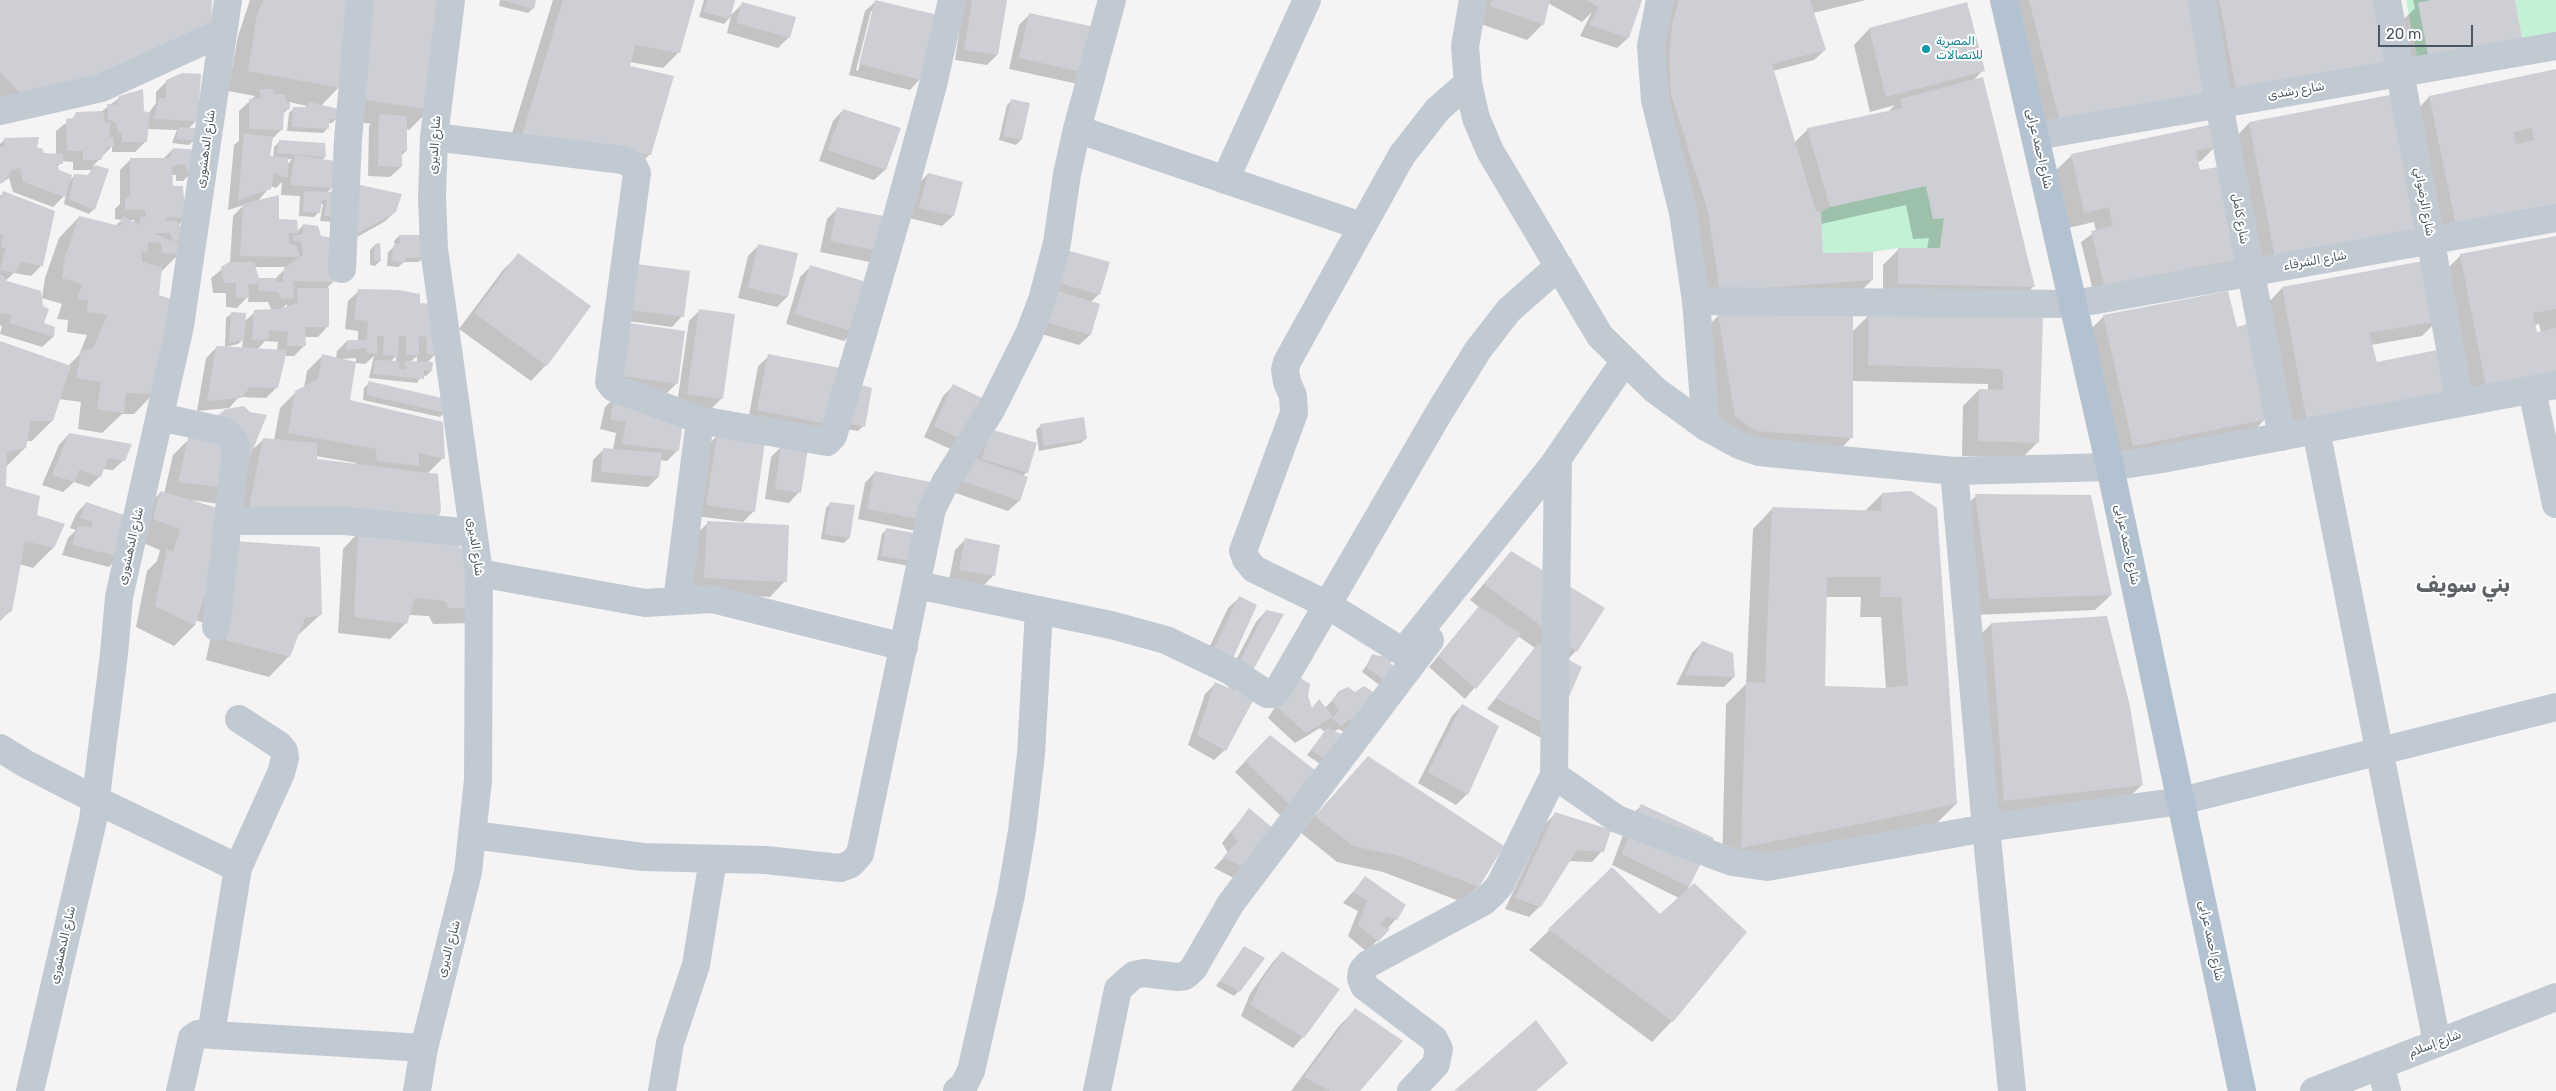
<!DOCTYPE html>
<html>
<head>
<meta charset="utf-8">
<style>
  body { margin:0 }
  #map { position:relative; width:2556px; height:1091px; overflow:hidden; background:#f5f3f3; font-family:Rubik,sans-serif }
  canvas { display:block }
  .scale { position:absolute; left:2378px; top:25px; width:95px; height:22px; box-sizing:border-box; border:2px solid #4a5661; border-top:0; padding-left:6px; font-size:15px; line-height:18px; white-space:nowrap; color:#4a5661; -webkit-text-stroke:4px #fff; paint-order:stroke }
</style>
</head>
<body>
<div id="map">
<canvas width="2556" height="1091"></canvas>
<div class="scale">20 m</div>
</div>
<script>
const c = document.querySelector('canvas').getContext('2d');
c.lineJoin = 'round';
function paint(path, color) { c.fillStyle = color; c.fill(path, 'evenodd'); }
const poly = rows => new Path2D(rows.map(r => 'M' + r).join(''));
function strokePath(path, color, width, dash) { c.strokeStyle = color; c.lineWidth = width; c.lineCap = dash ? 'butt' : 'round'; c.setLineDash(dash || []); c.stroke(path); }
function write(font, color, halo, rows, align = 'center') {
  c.font = font + ' Rubik,Cairo,sans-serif'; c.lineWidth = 4; c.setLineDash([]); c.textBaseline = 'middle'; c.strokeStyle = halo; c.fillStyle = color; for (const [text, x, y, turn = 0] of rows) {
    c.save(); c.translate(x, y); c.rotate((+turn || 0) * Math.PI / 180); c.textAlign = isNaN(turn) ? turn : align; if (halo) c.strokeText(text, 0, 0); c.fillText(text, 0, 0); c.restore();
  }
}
paint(poly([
  [2406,0,2432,0,2418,3,2429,59,2418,61],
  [2515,0,2556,0,2556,37,2523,42],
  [1926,186,1933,219,1944,218,1940,248,1898,248,1873,252,1823,253,1821,212,1830,207]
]), '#c3f1d5');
paint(poly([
  [0,0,211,0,0,104],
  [250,0,347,0,339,87,321,106,337,118,332,123,328,123,328,128,323,133,287,131,289,113,294,108,305,108,307,106,289,102,289,108,283,114,282,129,271,140,269,157,273,158,274,147,279,142,325,157,321,160,332,187,327,193,334,222,320,221,323,204,320,204,319,212,314,217,299,216,300,196,281,195,282,182,276,188,271,186,257,202,278,220,297,232,303,225,334,281,328,287,328,326,318,337,304,337,305,345,294,356,284,356,277,387,266,398,239,397,229,408,197,411,206,358,217,347,225,348,226,318,232,313,244,322,255,312,272,311,268,302,248,302,249,295,237,308,226,307,226,293,213,293,211,278,230,263,233,216,244,205,228,210,234,145,239,141,239,111,255,96,228,91,238,36],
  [287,159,292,159,287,165],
  [254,267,287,267,275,279,258,279],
  [287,304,287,308,280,310],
  [243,339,242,349,225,347,238,344],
  [265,341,278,342,277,351,257,350],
  [353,0,429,110,409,130,406,129,406,151,401,156,401,167,390,177,368,176,369,126,371,124,341,119],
  [500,0,535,0,533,8,528,13,499,6],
  [553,0,694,0,679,52,663,68,630,62,628,67,650,154,634,170,506,153],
  [704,0,734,0,729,17,742,4,789,37,778,48,727,33,731,16,724,24,699,17],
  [964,0,1006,0,997,55,987,65,955,60],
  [1484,0,1640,0,1628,38,1617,48,1580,36,1592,12,1582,22,1548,3,1543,24,1527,40,1475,22],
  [1669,0,1866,0,1813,13,1825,50,1814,60,1773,71,1793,144,1808,129,1888,112,1895,105,1870,112,1854,45,1869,29,1966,3,1983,70,1972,82,2034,286,2018,302,1883,299,1883,265,1899,249,1927,249,1929,238,1913,239,1906,205,1821,224,1822,255,1872,280,1856,296,1705,306,1656,111],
  [2016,0,2188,0,2040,143],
  [2200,0,2374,0,2221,104],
  [2413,0,2514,0,2413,74,2403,20,2415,8],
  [876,1,920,79,910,90,849,75,865,11],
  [871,11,873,11,858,71,856,70],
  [1030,14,1098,29,1078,84,1009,69,1019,25],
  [2556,71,2556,219,2441,240,2414,113,2429,97],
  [167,81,197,120,189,128,194,140,189,145,172,143,177,130,147,129,146,141,135,152,112,152,112,146,93,166,107,170,94,209,89,214,64,204,66,194,53,207,13,192,9,178,0,184,0,144,5,139,36,149,43,154,56,155,56,131,77,114,101,112,119,98,148,114,156,103,156,92],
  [62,161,73,162,73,170,92,170,87,176,75,175,68,182,57,168],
  [1012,100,1021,140,1016,145,999,140,1007,105],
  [843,110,899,129,885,170,874,180,819,161,833,121],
  [2249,123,2424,221,2260,273,2234,139],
  [2217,145,2201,161,2197,162,2199,172,2239,259,2223,274,2094,295,2081,242,2096,231,2094,222,2068,228,2056,170,2072,155],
  [173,149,194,170,183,181,176,181,176,175,171,175,171,187,186,217,177,227,183,228,179,254,160,273,154,393,134,414,122,414,102,433,78,429,81,402,59,399,52,421,32,441,26,441,25,448,5,468,5,487,36,516,53,548,33,568,19,564,11,610,0,621,0,342,68,366,79,355,87,335,67,332,68,320,57,319,62,304,42,298,45,278,59,238,79,217,115,226,122,220,115,219,115,209,120,204,120,170,131,159,163,159],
  [126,220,134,220,135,225],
  [928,174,961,182,953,216,942,226,909,218,918,184],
  [3,193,42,265,31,276,14,273,5,281,43,324,54,328,53,337,42,347,0,334,2,326,0,325,0,196],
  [401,195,395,212,384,222,341,246],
  [838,208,887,218,870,262,820,252,827,219],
  [399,236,423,236,424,257,419,262,404,262,398,267,387,266,388,252,395,246,394,241],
  [2556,237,2556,385,2471,406,2445,271,2461,255],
  [2539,324,2541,332,2536,333,2534,325],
  [375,245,380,261,375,266,370,265,370,250],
  [758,246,787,297,777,307,738,298,748,256],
  [518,255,546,365,531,381,459,329,503,270],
  [1055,262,1099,294,1091,302,1099,304,1090,335,1079,345,1035,332],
  [630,264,682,316,672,327,613,319],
  [811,266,854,331,844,341,786,324,800,277],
  [2282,288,2438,320,2422,336,2371,345,2291,437,2267,304],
  [359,291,419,304,436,353,427,363,431,371,426,376,422,375,417,383,369,378,374,356,365,364,356,363,356,358,340,359,348,401,443,458,427,474,438,515,458,546,470,623,433,624,429,616,409,615,406,623,390,639,338,633,343,549,359,532,233,528,232,543,320,615,297,636,289,656,269,677,206,660,213,626,195,620,194,626,174,646,136,627,147,571,157,561,160,550,133,539,140,513,160,493,164,494,173,455,189,439,250,452,264,439,274,440,280,408,296,392,304,388,307,371,322,356,336,359,337,351,347,341,358,341,358,331,345,329,348,301],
  [396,356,396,362,390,362],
  [417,356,417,362,410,362],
  [316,456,356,463,355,465,316,461],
  [191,500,220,504,233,514],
  [699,311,722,398,711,409,677,404,689,321],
  [1870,314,2041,318,2038,442,2022,458,1962,456,1963,406,1979,390,1988,391,1988,384,1852,381,1852,437,1832,458,1715,436,1698,336,1719,315,1852,332],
  [2104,316,2236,328,2266,418,2251,434,2117,461,2088,332],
  [630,324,677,383,666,394,612,386],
  [769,356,827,423,817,434,748,421,758,366],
  [369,383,445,412,440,417,363,400,364,388],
  [953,386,986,401,957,452,924,437,943,396],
  [853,391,863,426,858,431,846,429],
  [616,396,678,450,667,461,660,460,658,477,648,487,591,482,593,460,604,449,613,450,616,433,600,429,605,407],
  [1041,425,1086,438,1081,443,1039,451,1036,430],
  [991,430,1027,472,1022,477,1026,478,1019,501,1008,511,950,491],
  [69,434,124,460,113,470,103,469,100,476,89,487,74,482,63,492,42,485,59,445],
  [717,436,754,511,743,522,696,516,706,447],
  [782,446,799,492,789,503,765,499,771,457],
  [875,472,934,484,916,531,858,519,865,483],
  [1882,494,1956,804,1936,824,1722,868,1726,704,1746,684,1753,529,1773,508,1864,512],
  [1825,597,1861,597,1860,617,1881,617,1886,689,1824,687],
  [1976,496,2111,595,2095,610,1973,615,1960,511],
  [86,503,119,556,109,567,62,555,68,538,76,530,70,528,76,514],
  [831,503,849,538,844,543,821,539,826,508],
  [708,523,785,581,770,597,689,593,692,538],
  [887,529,918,535,909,566,877,560,882,534],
  [965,540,993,576,983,586,949,580,955,550],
  [1511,552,1576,651,1567,660,1543,739,1487,709,1535,648,1518,636,1465,699,1429,667,1479,607,1470,600],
  [1239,598,1256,605,1199,669,1228,608],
  [1266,611,1246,681,1234,692,1225,750,1214,760,1188,745,1205,694,1216,683,1233,691,1224,683,1256,622],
  [1991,624,2142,785,2126,800,1988,816,1975,640],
  [1702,642,1734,677,1724,687,1676,685,1692,653],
  [1383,652,1397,657,1389,664,1389,692,1362,672,1373,655,1381,658],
  [1287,688,1307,696,1311,709,1325,708,1340,692,1355,693,1354,736,1338,729,1334,732,1323,766,1307,755,1325,732,1320,728,1295,743,1268,718],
  [1462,705,1467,794,1456,805,1418,783,1452,716],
  [1259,747,1318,774,1282,817,1235,772],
  [1353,774,1502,847,1478,887,1462,902,1383,872,1337,862,1300,832],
  [1641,806,1713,839,1686,892,1672,1021,1652,1042,1529,950,1612,869,1660,916,1679,898,1612,865,1630,816],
  [1249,809,1242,882,1214,868,1228,853,1222,843],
  [1556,813,1602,851,1592,862,1569,861,1540,906,1529,917,1505,909,1545,824],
  [1365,878,1396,919,1367,952,1348,936,1358,911,1343,903],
  [1244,948,1239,991,1234,996,1216,986],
  [1282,952,1303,1037,1293,1048,1241,1016,1250,994,1272,963],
  [1355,1010,1358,1091,1291,1091,1339,1026]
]), '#0003');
paint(poly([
  [0,0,212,0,211,27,92,78,23,96,0,72],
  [263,0,348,0,341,88,248,71,257,15],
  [371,0,444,0,431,110,361,99],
  [502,0,536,0,534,9],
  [563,0,695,0,680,53,635,45,630,66,674,76,651,155,521,138],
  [707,0,735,0,730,19,704,12],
  [875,0,938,15,921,80,859,64],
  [972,0,1007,0,998,55,964,50],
  [1492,0,1550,0,1544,25,1490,6],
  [1586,0,1642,0,1629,38,1589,25,1599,7],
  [1679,0,1810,0,1826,50,1772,64,1816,212,1821,212,1823,253,1873,252,1873,280,1720,291,1708,212,1671,94,1669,59,1672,24],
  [2029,0,2189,0,2208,96,2060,123],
  [2219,0,2375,0,2387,65,2236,89],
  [2432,0,2515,0,2523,42,2429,59,2418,3],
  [742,2,796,17,790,38,736,23],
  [1967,2,1985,71,1886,97,1869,28],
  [1029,13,1100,28,1090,74,1019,58],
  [2556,69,2556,207,2456,225,2429,96],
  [2532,128,2534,140,2516,144,2513,132],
  [182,73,201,74,198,121,154,119,159,98,166,98,166,80],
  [1983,77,2035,287,1898,284,1898,248,1940,248,1944,218,1933,219,1926,186,1830,207,1807,128,1902,108,1900,99],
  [143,89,144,111,150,113,147,142,122,142,122,133,118,132,116,122,108,119,107,104,117,105,119,96],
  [260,89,273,89,274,94,285,94,286,102,290,103,290,109,284,110,283,130,249,129,249,99,261,98],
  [2400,93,2416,233,2275,258,2249,122],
  [1011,99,1030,103,1022,140,1003,136],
  [309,102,339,109,338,119,329,119,329,129,292,127,293,107,308,107],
  [843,109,901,128,886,170,828,150],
  [103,111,105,123,110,123,109,137,113,137,114,146,107,147,101,160,83,160,83,151,67,151,66,119,73,118,76,112],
  [379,114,407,116,407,151,402,151,402,167,378,166],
  [2214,124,2219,146,2196,151,2200,170,2223,166,2240,259,2104,285,2091,231,2113,226,2109,207,2084,213,2071,154],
  [179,127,195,128,195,140,176,139],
  [244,133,273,137,270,156,288,158,288,178,274,173,271,189,238,200],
  [39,137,37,148,42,148,44,153,63,154,63,164,57,164,59,170,72,175,65,197,23,182,20,168,12,170,3,183,0,183,0,147,4,147,4,138],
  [279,140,325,143,326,157,277,153],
  [173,148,199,150,195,170,186,171,186,165,176,164,175,167,172,167,173,186,183,186,184,199,189,200,187,218,166,217,166,221,177,221,178,225,185,227,185,240,173,241,170,233,153,233,180,244,180,254,162,253,161,243,148,242,147,253,142,250,142,262,162,267,159,295,173,300,155,394,126,393,124,413,97,409,101,382,76,378,81,351,93,348,107,315,87,312,88,300,77,299,82,284,62,278,65,257,79,216,120,226,123,216,140,225,140,217,146,216,145,210,125,209,125,197,130,197,130,158,170,158],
  [295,155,335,161,334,188,290,185],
  [95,165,109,169,95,210,69,199,74,174,88,175],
  [928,173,963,182,954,216,919,208],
  [356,184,402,194,396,212,351,237],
  [3,191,55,211,43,266,21,262,15,273,0,270,6,248,1,247,3,235,0,234,0,199],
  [304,191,340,192,341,217,324,216,327,200,322,200,320,213,303,212],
  [279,195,279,219,297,220,298,233,289,233,289,244,296,245,300,257,240,256,243,204],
  [837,207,889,217,882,252,830,241],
  [303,224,318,226,321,236,335,238,335,282,293,281,294,298,282,299,278,292,258,291,259,284,248,284,249,298,236,297,236,283,224,283,221,267,229,262,254,262,259,278,276,278,278,282,288,282,283,281,284,268,303,255,301,242,293,240,293,236,303,234],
  [399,235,425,235,425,257,405,258,405,263,392,261,393,246,400,242],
  [2556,236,2556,309,2533,313,2537,332,2556,328,2556,377,2487,391,2460,254],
  [380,243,381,261,374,261,375,244],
  [758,244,798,253,788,297,748,288],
  [1066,250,1110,262,1100,295,1056,282],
  [518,253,591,306,547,366,474,313],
  [2428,260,2439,321,2369,333,2377,362,2442,349,2453,394,2307,422,2282,287],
  [629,263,690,271,684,317,623,309],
  [810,265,870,283,855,332,795,314],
  [0,275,4,276,7,281,41,291,43,306,49,309,44,323,55,327,54,337,9,323,12,315,0,313],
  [297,288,329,288,329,327,305,327,306,346,287,346,288,332,269,330,269,339,252,340,254,310,279,309,298,303],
  [358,289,399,290,420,294,420,303,431,304,438,354,427,354,426,337,419,336,419,355,406,355,406,336,399,336,398,356,383,355,384,336,377,336,377,354,367,353,367,348,346,350,347,340,367,340,368,321,354,319],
  [1055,290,1100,304,1091,335,1045,322],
  [2228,291,2237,327,2247,324,2268,419,2133,446,2103,315],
  [699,309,735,314,723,399,687,394],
  [231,312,246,313,244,340,229,343],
  [1853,312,1853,438,1756,431,1735,416,1718,314],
  [1869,313,2043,317,2039,443,1978,441,1979,389,2003,390,2003,369,1868,365],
  [629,323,685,331,678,384,622,376],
  [0,341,71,366,53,421,31,421,26,448,7,452,6,486,40,496,37,515,65,524,54,548,25,541,12,611,0,619],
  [216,346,287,350,278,388,250,387,241,398,207,401],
  [322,354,356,362,350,400,443,422,445,459,419,453,419,466,377,461,376,449,288,433,295,391,318,379],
  [768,354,840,368,828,424,757,410],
  [375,360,399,361,399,369,406,370,404,361,433,362,432,371,424,370,424,379,373,374],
  [368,381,446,399,446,413,367,395],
  [858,384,872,388,865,427,850,424],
  [953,384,988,401,969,443,934,426],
  [615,395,684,414,679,451,622,444,626,422,610,419],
  [244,406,250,412,267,415,237,489,178,482,188,438,226,409],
  [1084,417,1087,439,1044,446,1040,424],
  [990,429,1037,443,1028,473,982,459],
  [69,433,132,444,125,461,108,458,101,477,79,470,75,482,52,475],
  [717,435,765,442,755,512,706,505],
  [263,438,317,443,317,459,438,474,441,510,439,516,248,512],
  [781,445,808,449,801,493,775,489],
  [603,448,662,453,659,477,601,472],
  [968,456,1028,477,1020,501,959,480],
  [875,471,936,483,928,521,867,509],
  [160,491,234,513,234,541,320,547,322,615,305,618,290,657,226,640,232,606,204,596,195,626,155,606,167,549,173,552,180,529,153,519],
  [1911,491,1937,508,1957,804,1741,848,1746,682,1765,683,1772,507,1881,511,1882,493],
  [1827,577,1881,577,1880,597,1901,597,1908,685,1884,688,1825,686],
  [1975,494,2091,495,2112,595,1989,599],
  [86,502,130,517,121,557,72,545,78,526,92,527,92,522,80,518],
  [830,502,855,505,850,538,825,534],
  [707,521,789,525,787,582,704,578],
  [886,528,920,534,915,562,881,556],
  [358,532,458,545,464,552,487,608,448,608,445,601,415,598,407,624,354,617],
  [965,538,1000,545,995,576,959,570],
  [1511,551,1605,608,1577,652,1484,584],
  [1239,596,1257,605,1228,669,1209,659],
  [1479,606,1521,634,1476,689,1438,656],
  [1266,610,1284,614,1247,681,1234,672],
  [2107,616,2130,706,2143,785,2004,801,1991,623],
  [1702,641,1733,653,1735,677,1685,675],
  [1538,643,1582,667,1555,729,1496,698],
  [1388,646,1403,652,1390,663,1405,676,1395,688,1366,667,1372,654,1384,657],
  [1297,676,1310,684,1308,696,1312,708,1319,699,1333,717,1339,710,1332,700,1339,691,1348,687,1355,692,1364,686,1385,700,1365,726,1350,719,1341,726,1331,718,1306,733,1277,707],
  [1215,682,1254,699,1226,751,1197,735],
  [1462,704,1499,726,1468,795,1428,772],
  [1327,728,1346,736,1329,762,1311,750],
  [1270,735,1320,774,1293,808,1245,761],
  [1368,756,1504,846,1479,887,1399,856,1353,846,1315,816],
  [1641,804,1714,838,1689,887,1622,854],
  [1249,808,1275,830,1253,872,1223,857,1237,842,1232,832],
  [1555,812,1611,830,1604,852,1577,850,1541,907,1515,898],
  [1612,867,1660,914,1694,883,1747,932,1673,1022,1548,929],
  [1365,876,1406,905,1397,920,1387,916,1380,925,1390,929,1378,942,1358,925,1367,901,1353,892],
  [1244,946,1265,958,1240,992,1220,981],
  [1282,951,1340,989,1304,1038,1251,1005,1260,983],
  [1355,1008,1403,1041,1360,1091,1330,1091,1304,1077],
  [1536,1020,1568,1063,1536,1091,1454,1091]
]), '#cdcfd5');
strokePath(poly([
  [1473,0,1465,46,1468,83,1476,118,1490,151,1600,336,1655,390,1706,427,1739,445,1759,452,1954,471,2110,467,2162,459,2556,385],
  [1660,0,1651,46,1655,100,1683,213,1696,301,1706,427],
  [2202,0,2219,104,2282,437],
  [2387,0,2460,403],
  [1468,83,1438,109,1402,155,1287,362,1285,370,1287,382,1293,396,1294,413,1243,551,1246,559,1254,569,1326,604,1403,652,1558,459,1554,775,1617,819,1732,862,1767,867,1986,828,2181,801,2556,707],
  [0,111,101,88,223,32],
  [1077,129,1361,226],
  [2036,136,2556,46],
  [434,137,623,160,633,165,637,173,609,382,614,388,700,420,827,442,833,436,898,213,933,85,952,0],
  [1225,180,1307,0],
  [342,269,348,140,360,0],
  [1696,301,2074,304,2556,218],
  [2532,390,2556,504],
  [160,417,224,431,234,440,236,449,216,627],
  [2316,430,2437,1043],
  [1954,471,1986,828,2012,1091],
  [1547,474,1624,362],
  [228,521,345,521,473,533],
  [479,573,645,603,712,599,904,647],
  [917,585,1111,625,1166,640,1235,673,1267,694,1273,694,1279,688,1440,411,1478,350,1509,310,1559,266],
  [677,601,700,420],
  [0,748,26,764,96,800,238,868,211,1034],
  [473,835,643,857,766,860,840,868,851,864,860,854,932,509,946,481,991,410,1029,334,1042,300,1057,243,1067,174,1077,129,1112,0],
  [238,868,281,773,285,758,284,751,279,745,239,719],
  [2380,1065,2387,1091],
  [30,1091,93,820,114,654,119,597,180,326,228,0],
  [180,1091,192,1038,198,1034,424,1048],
  [417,1091,424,1048,468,872,478,780,479,573,434,249,432,197,434,137,451,0],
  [662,1091,670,1043,696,965,713,859],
  [957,1091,964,1085,971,1071,1011,895,1022,831,1031,754,1039,610],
  [1097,1091,1118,989,1134,975,1144,973,1177,977,1185,976,1193,969,1231,903,1430,640],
  [1411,1091,1436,1064,1439,1049,1434,1039,1364,986,1361,978,1362,971,1368,964,1483,902,1493,893,1500,885,1554,775],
  [2314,1091,2556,997]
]), '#c1cad2', 28);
strokePath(poly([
  [2004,0,2110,467,2242,1091]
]), '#b3c2d1', 28);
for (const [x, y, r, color] of [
  [1926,49,5,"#0f9aa8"]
]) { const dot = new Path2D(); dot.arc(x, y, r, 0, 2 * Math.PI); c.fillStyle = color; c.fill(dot); strokePath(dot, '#fff', 2); }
write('12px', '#0d838f', '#fff', [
  ["المصرية",1936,42],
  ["للاتصالات",1936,56]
], 'left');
write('12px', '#4a5661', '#fff', [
  ["شارع رشدى",2296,91,-10],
  ["شارع الديرى",435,145,-86],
  ["شارع الدهشورى",206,149,-82],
  ["شارع احمد عرابى",2039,149,77],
  ["شارع الرضواني",2424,202,80],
  ["شارع كامل",2240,219,80],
  ["شارع الشرفاء",2315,261,-10],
  ["شارع احمد عرابى",2127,545,78],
  ["شارع الدهشورى",131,546,-77],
  ["شارع الديرى",475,547,82],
  ["شارع احمد عرابى",2211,941,78],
  ["شارع الدهشورى",63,945,-77],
  ["شارع الديرى",449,949,-75],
  ["شارع إسلام",2435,1044,-21]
]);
write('bold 22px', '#5f6368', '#fff', [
  ["بني سويف",2463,586]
]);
</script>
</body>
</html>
